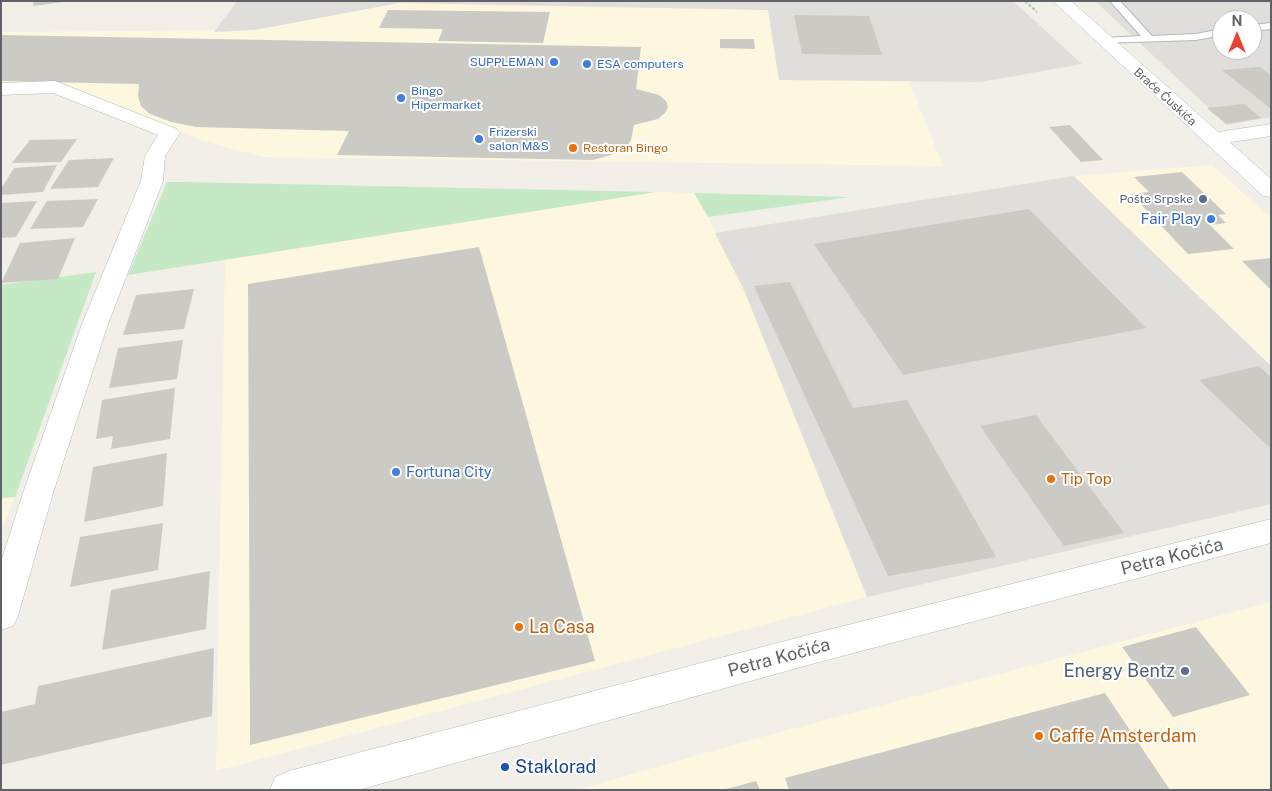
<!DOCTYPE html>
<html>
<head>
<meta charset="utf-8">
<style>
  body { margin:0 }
  #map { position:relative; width:1272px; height:791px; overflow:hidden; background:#f1efe8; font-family:"Public Sans",sans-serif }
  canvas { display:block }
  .frame { position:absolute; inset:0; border:2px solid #5f6368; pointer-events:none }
  .north { position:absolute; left:1212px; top:10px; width:50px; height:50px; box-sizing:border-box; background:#fff; border:1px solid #bfc1c3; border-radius:50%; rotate:0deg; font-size:14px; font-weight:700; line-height:20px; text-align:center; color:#5f6368 }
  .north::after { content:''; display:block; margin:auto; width:18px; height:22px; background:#ea4335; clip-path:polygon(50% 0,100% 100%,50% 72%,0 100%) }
</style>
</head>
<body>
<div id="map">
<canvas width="1272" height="791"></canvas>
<div class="frame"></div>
<div class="north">N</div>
</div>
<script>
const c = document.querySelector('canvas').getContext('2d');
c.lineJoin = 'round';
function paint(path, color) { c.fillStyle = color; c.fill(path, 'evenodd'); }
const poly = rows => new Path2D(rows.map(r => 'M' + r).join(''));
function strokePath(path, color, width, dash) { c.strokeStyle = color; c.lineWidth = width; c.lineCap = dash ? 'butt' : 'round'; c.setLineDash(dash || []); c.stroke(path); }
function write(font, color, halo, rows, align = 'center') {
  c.font = font + ' "Public Sans",sans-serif'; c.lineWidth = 4; c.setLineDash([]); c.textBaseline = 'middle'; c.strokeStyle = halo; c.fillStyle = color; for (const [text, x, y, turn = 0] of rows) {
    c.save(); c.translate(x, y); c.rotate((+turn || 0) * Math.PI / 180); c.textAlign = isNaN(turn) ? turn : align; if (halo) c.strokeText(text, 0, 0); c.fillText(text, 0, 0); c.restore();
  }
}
paint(poly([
  [399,3,768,10,779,80,909,81,943,166,263,157,203,141,67,85,1,84,1,32,255,30],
  [1212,165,1271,218,1271,366,1074,176],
  [656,192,694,193,708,217,744,290,867,597,216,771,225,258],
  [15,497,1,531,1,498],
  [1271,602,1271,790,576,790,754,739]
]), '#fef7e0');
paint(poly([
  [237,1,1013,1,1082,64,980,82,779,80,768,10,399,3,255,30,214,32],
  [1095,1,1271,1,1271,117,1227,125],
  [1222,20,1252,20,1252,50,1222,50],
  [1074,176,1271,366,1271,504,867,597,744,290,715,233]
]), '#e0deda');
paint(poly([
  [167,182,184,182,656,192,128,275],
  [694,193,850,197,708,217],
  [96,272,15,497,1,498,1,285]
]), '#c5e8c5');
paint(poly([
  [34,1,64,1,64,2,33,6],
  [388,10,550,12,543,43,438,41,443,29,379,28],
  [794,15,869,16,882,55,802,54],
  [1,35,641,47,636,89,659,95,666,101,668,107,665,113,658,119,634,125,631,140,626,148,611,155,593,160,337,155,349,131,196,127,171,122,150,114,141,106,138,96,139,84,1,81],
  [720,39,754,39,755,49,720,48],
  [1260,67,1271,76,1271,109,1222,70],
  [1244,104,1261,118,1226,124,1207,108],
  [1070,125,1103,160,1081,162,1049,127],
  [77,139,61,162,12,163,30,140],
  [114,158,98,187,50,189,69,160],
  [57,165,43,192,1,195,1,189,14,168],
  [1182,172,1226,214,1218,215,1226,223,1210,225,1234,249,1188,254,1131,194,1149,192,1134,177],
  [98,199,83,227,30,229,47,201],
  [37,201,16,237,1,238,1,203],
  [1029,209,1146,328,903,375,814,244],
  [75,238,58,279,1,283,20,243],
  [479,247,595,661,250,745,248,284],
  [1271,258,1271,290,1242,261],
  [790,282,853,408,907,400,996,557,888,576,754,286],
  [194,289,184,329,123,335,136,295],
  [183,340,177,379,109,388,118,348],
  [1259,366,1271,377,1271,449,1199,380],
  [175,388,170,439,111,449,113,436,96,439,102,400],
  [1036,415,1124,533,1064,546,980,426],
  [167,453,163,506,84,522,93,467],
  [163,523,158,570,70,587,80,537],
  [210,571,206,629,102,650,111,590],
  [1196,627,1250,695,1173,717,1122,647],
  [214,648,212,716,1,765,1,712,35,704,38,686],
  [1105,693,1170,790,789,790,785,778],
  [756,781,760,790,726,790,726,789]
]), '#cccac5');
const service = poly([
  [1110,1,1120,1,1152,36,1196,34,1222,29,1222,35,1196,40,1100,43,1100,39,1104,38,1141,36,1110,1],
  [1271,23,1271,29,1252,31,1252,25,1271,23]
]);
const minor = poly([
  [55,81,177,129,180,133,165,156,163,181,108,324,53,493,18,616,13,626,1,630,1,562,23,493,82,324,141,181,145,156,158,135,53,93,1,95,1,83,55,81],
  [1271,124,1271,136,1212,145,1205,143,1202,139,1205,135,1212,133,1271,124]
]);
const tertiary = poly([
  [1271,519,1271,543,808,665,358,790,270,790,275,777,289,771,808,635,1271,519]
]);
const secondary = poly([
  [1053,1,1071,1,1271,179,1271,197,1263,196,1053,1]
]);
strokePath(service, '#b5b8bc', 2);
strokePath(minor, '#b5b8bc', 1);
strokePath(tertiary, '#b5b8bc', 1);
strokePath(secondary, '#b6babf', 1);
strokePath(poly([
  [1025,1,1037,12]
]), '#9cc7a9', 2, [3, 2]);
paint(service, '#fff');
paint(minor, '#fff');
paint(tertiary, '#fff');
paint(secondary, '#fff');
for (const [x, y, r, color] of [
  [554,62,5,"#3f7fe0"],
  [587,64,5,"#3f7fe0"],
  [401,98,5,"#3f7fe0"],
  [479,139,5,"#3f7fe0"],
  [573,148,5,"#e8710a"],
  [1203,199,5,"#5c6f8a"],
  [1211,219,5,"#3f7fe0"],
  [396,472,5,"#3f7fe0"],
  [1051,479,5,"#e8710a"],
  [519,627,5,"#e8710a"],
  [1185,671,5,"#5c6f8a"],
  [1039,736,5,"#e8710a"],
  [505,767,5,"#1a4fb4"]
]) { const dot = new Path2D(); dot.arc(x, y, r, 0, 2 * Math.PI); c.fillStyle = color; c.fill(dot); strokePath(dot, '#fff', 2); }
write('12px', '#366cbe', '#fff', [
  ["SUPPLEMAN",544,62,"right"],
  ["ESA computers",597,64],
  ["Bingo",411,91],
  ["Hipermarket",411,105],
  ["Frizerski",489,132],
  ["salon M&S",489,146]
], 'left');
write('12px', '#5f6368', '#fff', [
  ["Braće Ćuskića",1165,97,42]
]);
write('12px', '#c56008', '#fff', [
  ["Restoran Bingo",583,148]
], 'left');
write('12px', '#4e5e75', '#fff', [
  ["Pošte Srpske",1193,199]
], 'right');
write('15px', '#366cbe', '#fff', [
  ["Fair Play",1201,219],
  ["Fortuna City",406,472,"left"]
], 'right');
write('15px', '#c56008', '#fff', [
  ["Tip Top",1061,479]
], 'left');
write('18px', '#5f6368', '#fff', [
  ["Petra Kočića",1172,557,-14],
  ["Petra Kočića",779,658,-15]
]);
write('18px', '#c56008', '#fff', [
  ["La Casa",529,627],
  ["Caffe Amsterdam",1049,736]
], 'left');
write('18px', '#4e5e75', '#fff', [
  ["Energy Bentz",1175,671]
], 'right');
write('18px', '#164399', '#fff', [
  ["Staklorad",515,767]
], 'left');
</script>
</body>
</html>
